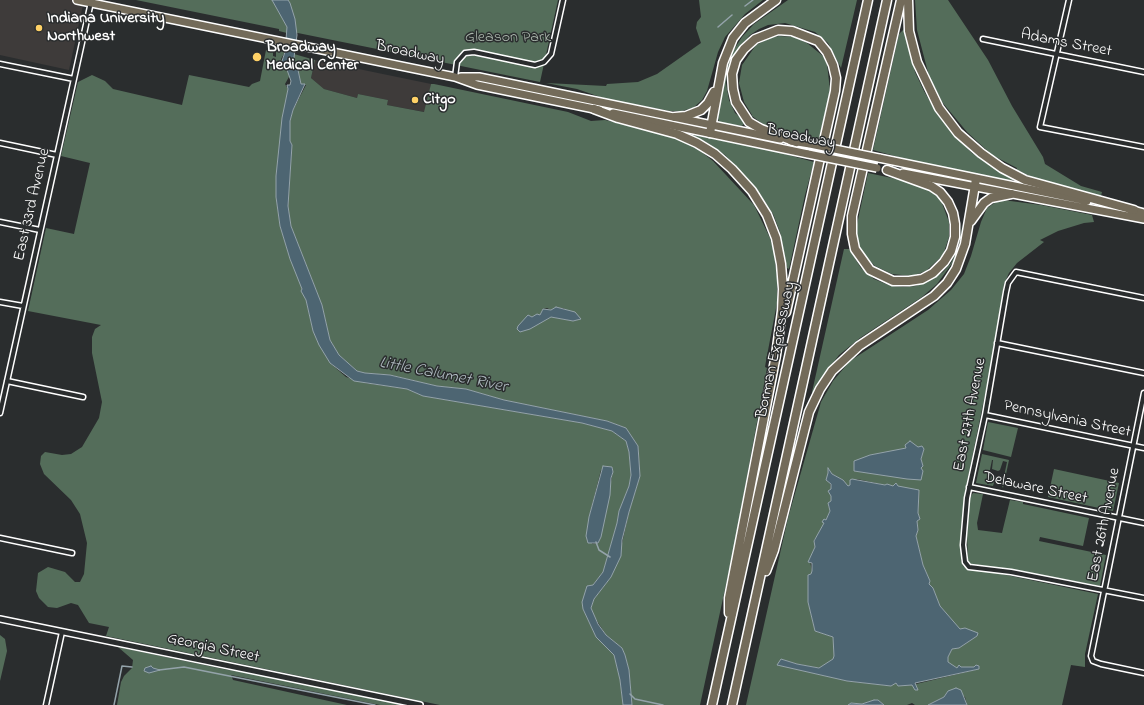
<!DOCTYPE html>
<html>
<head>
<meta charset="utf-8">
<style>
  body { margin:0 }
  canvas { display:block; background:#2a2d2e }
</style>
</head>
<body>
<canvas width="1144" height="705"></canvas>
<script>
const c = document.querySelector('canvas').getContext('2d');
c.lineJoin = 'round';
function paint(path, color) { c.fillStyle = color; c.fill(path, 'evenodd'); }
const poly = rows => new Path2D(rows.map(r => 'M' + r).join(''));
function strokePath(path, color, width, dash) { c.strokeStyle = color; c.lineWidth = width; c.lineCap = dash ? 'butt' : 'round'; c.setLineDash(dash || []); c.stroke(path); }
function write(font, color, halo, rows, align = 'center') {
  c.font = font + ' "Indie Flower",sans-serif'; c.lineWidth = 3; c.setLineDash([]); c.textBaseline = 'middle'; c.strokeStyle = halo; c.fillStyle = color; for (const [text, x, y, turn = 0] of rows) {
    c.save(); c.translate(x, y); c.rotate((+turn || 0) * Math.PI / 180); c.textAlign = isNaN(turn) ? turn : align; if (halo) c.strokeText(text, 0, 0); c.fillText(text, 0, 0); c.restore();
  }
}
paint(poly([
  [0,0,84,0,69,70,0,55],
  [315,60,431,84,425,112,387,105,388,100,358,94,357,98,324,89,311,78]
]), '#3e3b3a');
paint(poly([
  [136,0,558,0,540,82,288,31,287,33,279,31,279,29],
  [699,0,763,0,745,14,725,37,718,52,707,91,702,100,693,108,681,111,670,111,606,99,577,89,546,83,606,86,607,84,638,82,657,74,701,43,696,28,697,22,701,17],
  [788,0,857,0,841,68,828,43,815,32,785,23,768,25,759,29,750,35,736,51,727,72,726,83,729,100,735,113,746,122,742,126,719,122,718,118,727,68,733,51,742,37,754,24],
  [915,0,948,0,988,60,1012,106,1043,157,1045,164,1081,186,1102,192,1101,196,1033,178,1020,171,1019,174,1016,171,1017,168,992,155,967,132,942,102,929,76,917,30],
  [905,28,915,72,924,91,937,114,955,136,972,153,995,169,1017,178,1016,180,1006,180,916,162,873,150,899,34],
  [779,36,794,37,807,43,823,56,827,64,830,90,819,139,767,127,752,116,750,118,752,115,744,102,739,83,742,65,756,45,770,38],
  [266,50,273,52,273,56,276,57,276,51,285,52,281,59,290,75,285,84,288,89,276,176,276,197,280,226,290,259,294,267,306,300,313,331,330,363,346,377,365,383,407,389,423,396,582,423,612,431,626,441,629,452,631,475,629,486,619,511,617,523,603,572,593,585,589,587,583,609,596,637,614,654,620,680,623,705,440,705,106,636,109,627,89,623,78,605,71,603,57,608,48,607,39,598,36,591,38,573,48,567,65,572,75,582,80,582,84,574,87,543,80,514,71,500,44,474,40,464,41,456,45,452,62,455,71,454,82,447,99,418,102,402,92,353,92,337,95,329,101,325,28,311,46,228,74,234,90,163,61,156,78,82,92,75,105,81,113,89,182,105,189,75,249,87,252,84,260,81],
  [612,467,613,471,601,537,598,543,592,544,589,517,601,470],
  [294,54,315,60,311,78,324,89,357,98,358,94,388,100,387,105,424,112,431,84,434,84,568,112,591,121,605,120,669,135,694,146,713,161,754,205,770,238,774,252,777,278,777,303,766,361,765,367,767,368,733,552,700,705,632,705,629,670,625,655,622,648,606,635,592,613,591,608,594,599,611,577,621,548,629,512,640,476,638,446,626,428,607,421,504,400,466,389,437,386,391,375,365,373,357,371,339,355,330,340,322,305,291,226,288,206,292,145,290,141,290,121,293,110,306,85,301,84,298,70,293,65],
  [547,308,551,310,563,308,581,319,573,321,551,317,526,330,524,320,528,316,532,317,540,315,543,309],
  [693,135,774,151,814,162,805,195,789,269,787,268,780,232,773,214,757,189,725,155,706,142,692,136],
  [868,173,916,183,928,188,935,195,937,194,939,195,949,222,949,237,943,255,926,271,912,276,892,274,875,266,862,253,858,243,856,229],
  [1003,200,1041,205,1092,215,1094,222,1084,223,1058,231,1040,240,1044,242,1017,263,1009,273,1004,284,990,370,965,492,961,560,963,566,972,570,992,572,1098,594,1085,654,1085,667,1071,665,1062,705,967,705,965,697,948,691,944,697,928,705,915,705,912,703,907,705,884,705,878,700,862,704,851,703,848,705,746,705,788,518,821,402,833,381,850,361,928,310,951,290,964,274,971,256,981,222,987,208,996,202],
  [918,447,924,449,921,459,923,466,921,468,921,474,889,476,854,471,870,455],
  [828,468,832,474,843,480,848,487,857,479,885,485,919,490,918,513,920,519,917,521,918,530,916,536,923,565,930,581,929,584,933,588,940,606,960,630,977,636,959,648,952,649,948,657,948,662,957,669,968,667,979,669,912,685,898,686,896,683,891,686,847,681,778,665,781,659,797,664,820,668,833,659,835,656,833,637,815,631,808,602,808,575,811,574,812,571,810,561,815,547,814,540,821,531,830,511,828,504,831,501,831,489],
  [962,224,961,243,956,258,937,284,922,297,860,338,839,355,826,372,813,393,812,392,844,249,849,249,861,268,874,279,891,286,903,287,916,286,934,278,943,272,951,263,959,246],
  [988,422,1018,428,1011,457,983,450],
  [982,454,1009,460,1003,488,1002,486,1007,462,1003,461,1000,470,998,471,992,469,993,460,992,460,987,484,989,484,991,475,996,476,993,486,976,483],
  [1054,469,1119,483,1113,511,1048,497],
  [973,493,983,494,977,523,978,530,1002,533,1010,500,1023,502,1023,504,1089,518,1083,546,1040,537,1039,541,1106,555,1100,586,1016,570,970,564,968,560,967,536,969,499],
  [0,635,5,639,7,651,0,681],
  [118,647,228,670,243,671,406,705,380,705,231,675,233,680,347,705,117,705,121,682,124,676,132,668,133,660]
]), '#546d5a');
const water = poly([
  [272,0,288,0,290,3,295,19,297,35,293,65,298,70,301,84,305,84,293,110,290,121,290,141,292,145,288,206,291,226,322,305,330,340,339,355,357,371,365,373,390,375,437,386,466,389,504,400,607,421,626,428,638,446,640,476,629,512,622,540,621,556,611,577,594,599,591,608,598,624,606,635,622,648,625,655,629,670,632,705,623,705,620,680,614,655,596,637,583,609,582,602,587,586,593,585,603,572,617,523,619,511,629,486,631,475,629,452,626,441,612,431,582,423,423,396,407,389,354,381,330,363,319,345,313,331,306,300,301,291,302,289,290,259,280,226,276,197,276,176,282,118,288,89,287,85,290,85,291,81,286,67,281,64,285,52,287,27,272,0],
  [556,307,575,312,581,319,573,321,551,317,530,329,520,332,517,329,518,326,528,315,532,317,537,314,540,315,543,309,551,310,556,307],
  [910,441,918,447,922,446,924,449,921,459,923,466,921,468,923,471,921,480,907,479,854,471,854,461,870,455,906,448,905,445,910,441],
  [603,466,612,467,613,472,611,478,610,495,601,537,598,543,588,543,586,536,589,517,603,466],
  [828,468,832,474,843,480,848,486,850,485,850,480,852,479,885,485,887,484,893,486,896,483,898,486,919,490,918,513,920,519,917,521,918,530,916,536,923,565,930,581,929,584,933,588,940,606,960,629,965,628,978,633,977,636,959,648,952,649,948,657,948,662,957,668,959,665,961,667,974,667,976,665,979,666,979,669,915,683,918,690,915,690,912,685,898,686,896,683,891,686,847,681,777,665,781,659,797,664,819,668,833,659,834,656,833,637,815,631,808,602,808,575,811,574,812,571,812,563,808,562,815,547,814,541,824,523,822,522,824,519,826,520,830,511,828,503,831,501,831,496,828,491,831,489,831,484,826,480,828,473,828,468],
  [151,666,153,668,160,670,149,673,144,671,145,668,151,666],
  [956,688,961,690,967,705,928,705,944,697,948,691,956,688],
  [874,700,878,700,884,705,848,705,851,703,862,704,874,700]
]);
paint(water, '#4d6572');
strokePath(water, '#94a3aa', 1);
strokePath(poly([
  [745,6,753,0],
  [718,27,732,15],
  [596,542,599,550,610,557],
  [159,670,184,667,375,705],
  [630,694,635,699,663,705],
  [114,705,122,666,132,667]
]), '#94a3aa', 1.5);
const minor = poly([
  [1069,0,1040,127,1144,147],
  [983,39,1144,72],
  [0,64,74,79],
  [455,77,457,62,465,53,474,52,535,65,544,62,551,54,563,0],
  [0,143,57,155],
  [0,222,40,230],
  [1144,298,1016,272,1008,283,1006,292,985,415,967,498,963,545,965,562,969,567,1011,572,1144,598],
  [0,302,23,306],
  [997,343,1144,373],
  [7,381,83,397],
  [1144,393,1091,656,1093,661,1101,664,1144,673],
  [0,413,91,2],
  [985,415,1144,448],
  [969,487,1144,523],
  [0,538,72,553],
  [46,705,62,632]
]);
const tertiary = poly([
  [0,619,420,705]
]);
const primary = poly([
  [77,0,455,77,477,85,599,110],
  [461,77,479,77,780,139],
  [613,113,808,154],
  [791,141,810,144],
  [879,158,1087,201],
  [903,173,1144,219],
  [1129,209,1144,213]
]);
const motorway = poly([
  [908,0,909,31,917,62,939,108,958,133,981,153,1002,168,1025,180,1134,210],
  [594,109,618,118,677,134,697,143,715,154,732,169,752,191,767,215,776,238,781,264,783,289,782,311,776,355,729,598,729,613],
  [675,117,686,116,701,110,708,103,714,92],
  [710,133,723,63,733,38,745,23,776,0],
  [887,170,931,186,940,192,948,202,953,213,955,224,955,237,951,251,944,262,933,273,922,279,909,281,893,281,870,270,855,249,852,234,852,216,901,0],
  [971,221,984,203,991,198,1011,194],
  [786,312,835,91,836,78,833,65,827,52,818,41,792,31,778,30,755,39,744,49,736,60,732,74,733,89,736,102,749,122,761,129,796,142],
  [766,571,774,550,809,412,820,389,832,371,859,346,934,296,947,283,956,269,965,244,976,179],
  [712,705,868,0],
  [732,705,887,0]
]);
strokePath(minor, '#fff', 7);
strokePath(tertiary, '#fff', 8);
strokePath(primary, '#fff', 10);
strokePath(motorway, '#fff', 11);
strokePath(minor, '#2a2d2e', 4);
strokePath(tertiary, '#2a2d2e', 5);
strokePath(primary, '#736b5a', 7);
strokePath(motorway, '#736b5a', 8);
const primaryBridge = poly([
  [810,144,879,158],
  [808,154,877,168]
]);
strokePath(primaryBridge, '#fff', 10, []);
strokePath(primaryBridge, '#736b5a', 7);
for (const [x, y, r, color] of [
  [39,28,4,"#ffd166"],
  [257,57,5,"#ffd166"],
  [415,100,4,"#ffd166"]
]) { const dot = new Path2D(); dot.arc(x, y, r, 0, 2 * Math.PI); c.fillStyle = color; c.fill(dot); strokePath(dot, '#2a2d2e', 1.5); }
write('bold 16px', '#fff', '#2a2d2e', [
  ["Indiana University",47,19],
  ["Northwest",47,37],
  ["Broadway",266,48],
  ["Medical Center",266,66],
  ["Citgo",423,100]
], 'left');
write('16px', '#aab6ac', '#2a2d2e', [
  ["Gleason Park",508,38]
]);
write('16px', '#fff', '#2a2d2e', [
  ["Adams Street",1066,44,11],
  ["Broadway",410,54,12],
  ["Broadway",801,138,12],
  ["East 33rd Avenue",33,205,-77],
  ["Borman Expressway",777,350,-78],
  ["East 27th Avenue",971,415,-79],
  ["Pennsylvania Street",1067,420,12],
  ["Delaware Street",1035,489,12],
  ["East 26th Avenue",1105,525,-79],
  ["Georgia Street",213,649,12]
]);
write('italic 17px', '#afbac0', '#2a2d2e', [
  ["Little Calumet River",443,376,11]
]);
</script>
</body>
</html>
